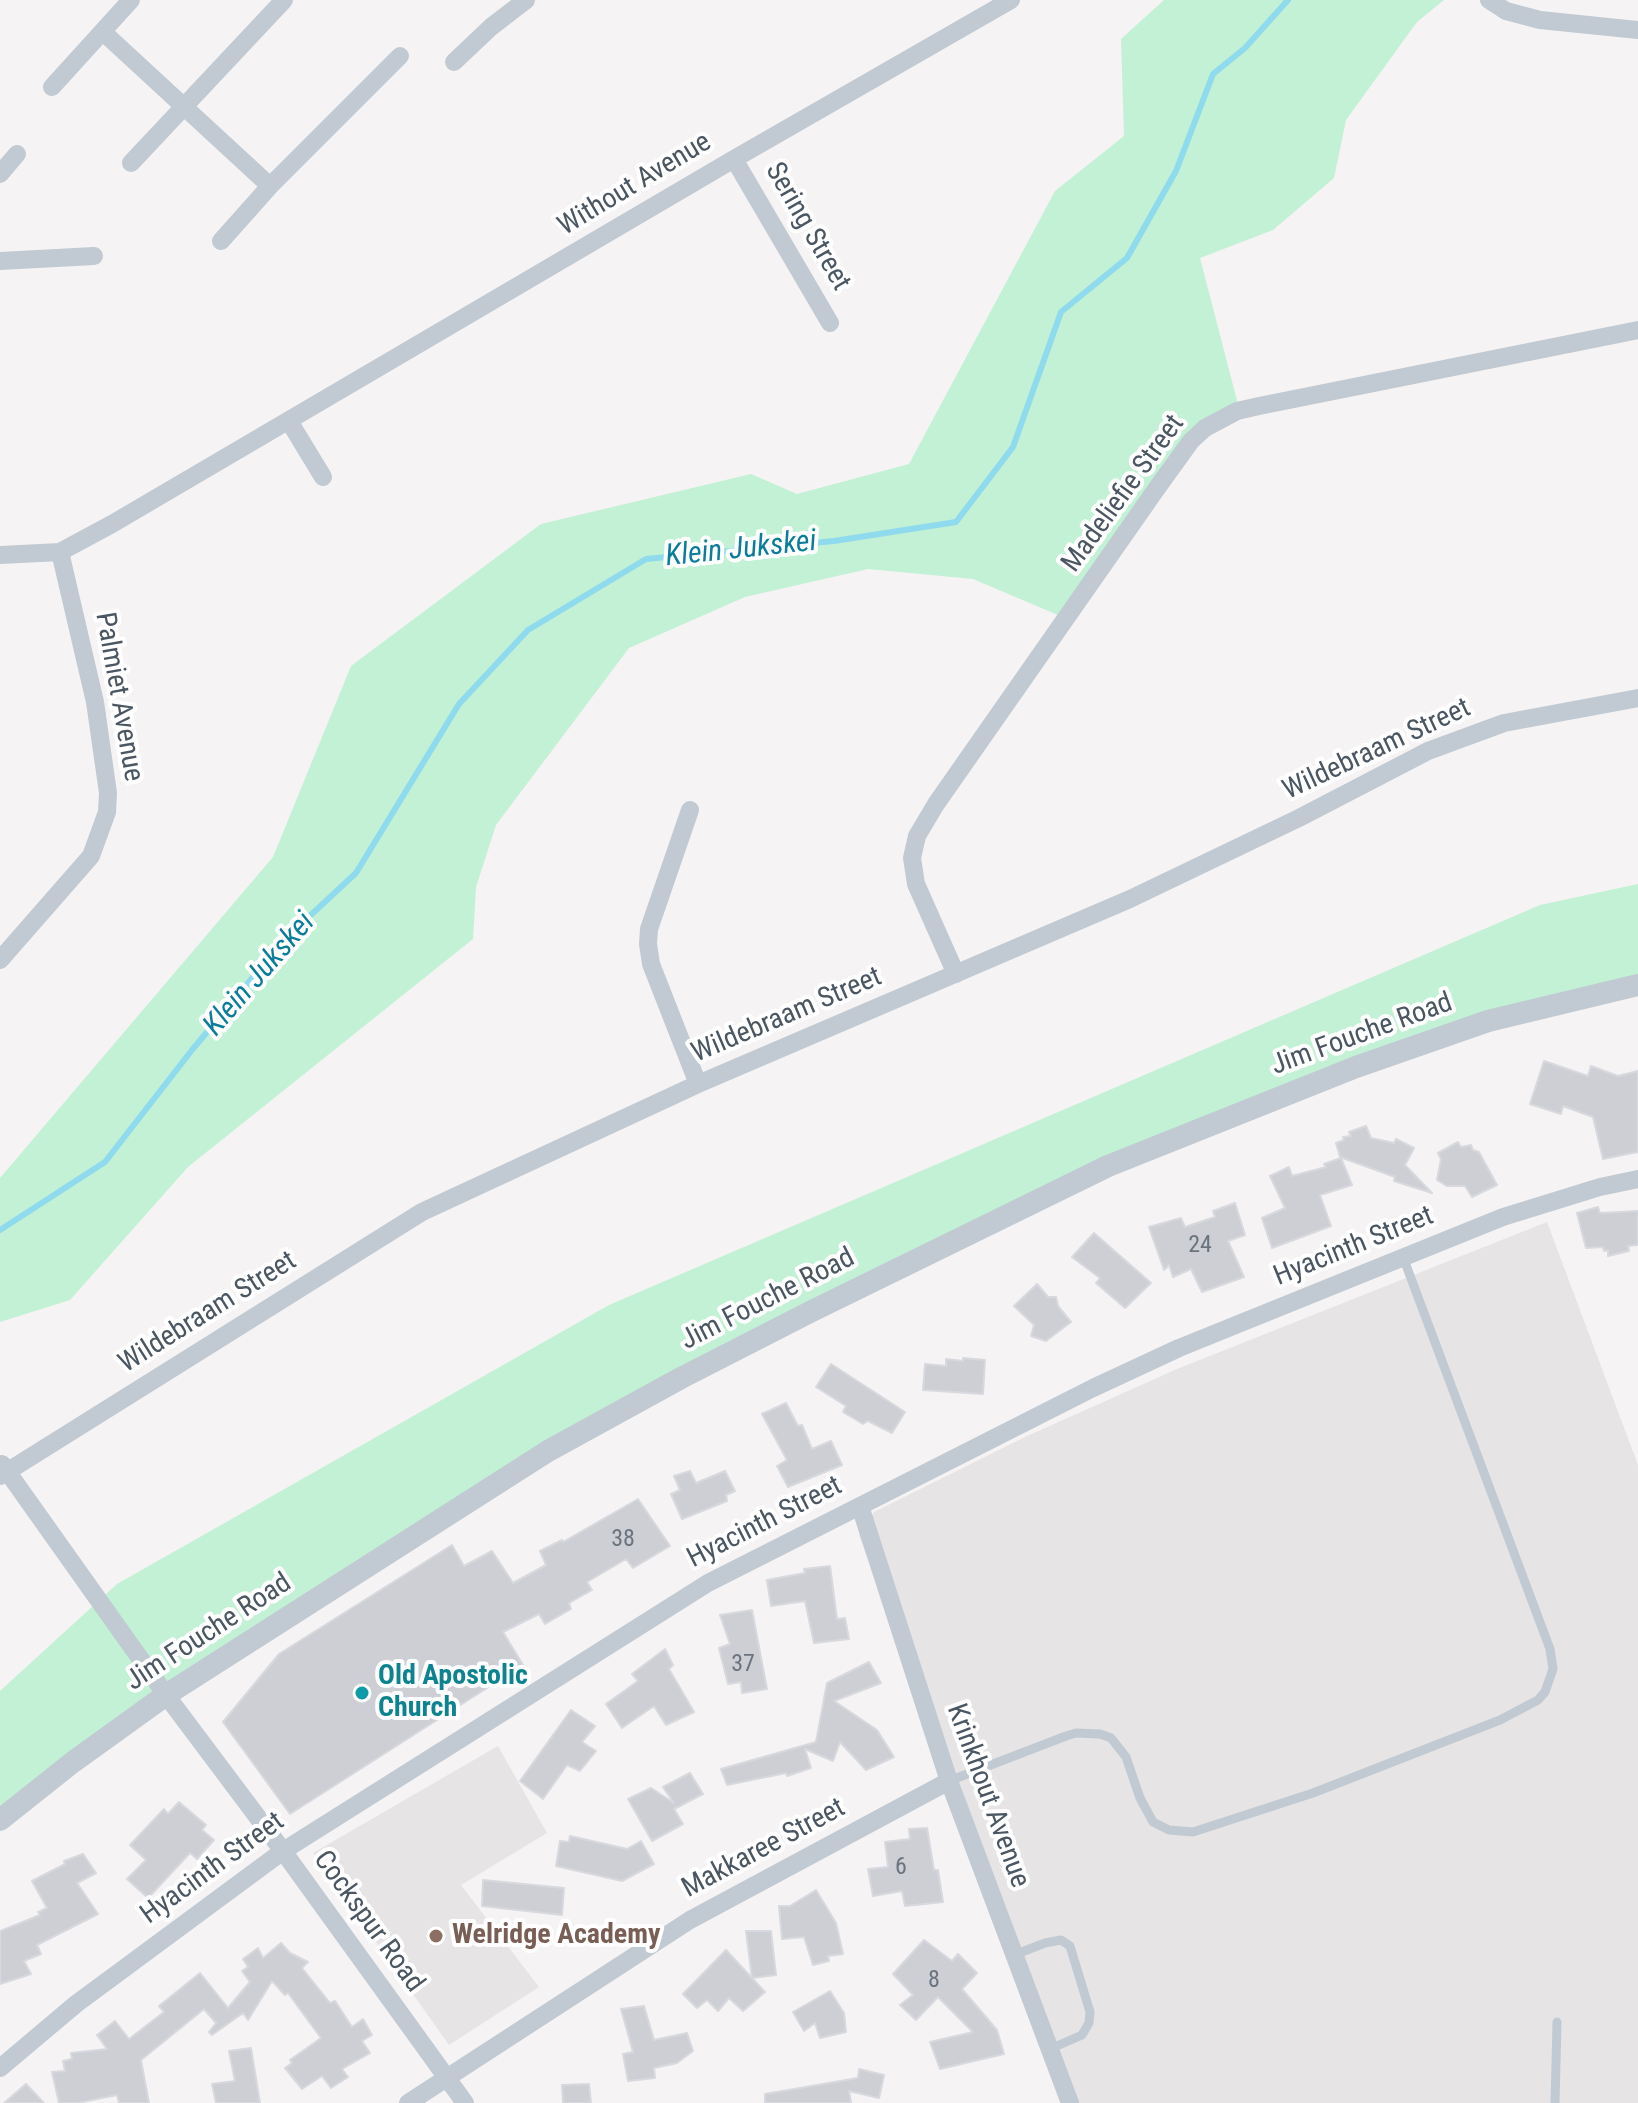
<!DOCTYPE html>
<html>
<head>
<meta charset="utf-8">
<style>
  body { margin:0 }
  canvas { display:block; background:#f5f3f3 }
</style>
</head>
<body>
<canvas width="1638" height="2103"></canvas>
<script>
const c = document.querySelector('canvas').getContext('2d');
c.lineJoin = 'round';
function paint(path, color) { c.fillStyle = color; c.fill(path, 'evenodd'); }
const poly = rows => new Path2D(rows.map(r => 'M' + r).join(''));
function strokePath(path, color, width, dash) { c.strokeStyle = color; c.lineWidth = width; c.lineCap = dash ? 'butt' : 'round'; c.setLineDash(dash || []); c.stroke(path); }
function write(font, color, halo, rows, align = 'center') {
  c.font = font + ' "Roboto Condensed",sans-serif'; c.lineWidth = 8; c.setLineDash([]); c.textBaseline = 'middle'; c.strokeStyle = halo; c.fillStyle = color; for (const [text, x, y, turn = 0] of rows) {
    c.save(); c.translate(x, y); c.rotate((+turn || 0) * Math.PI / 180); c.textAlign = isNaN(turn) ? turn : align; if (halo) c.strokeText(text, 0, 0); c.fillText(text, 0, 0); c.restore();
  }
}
paint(poly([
  [1547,1222,1638,1465,1638,2103,1072,2103,859,1535,874,1512,1025,1437,1177,1369],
  [498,1746,547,1833,461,1885,539,1987,449,2045,313,1853]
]), '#e6e4e5');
paint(poly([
  [1164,0,1444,0,1417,22,1346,120,1334,178,1273,230,1200,258,1241,416,1216,425,1182,455,1065,618,973,579,868,569,745,597,629,648,496,825,476,887,473,939,188,1167,70,1300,0,1322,0,1178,273,857,351,666,541,524,751,474,797,494,909,464,1055,191,1124,136,1121,39],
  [1638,884,1638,983,1189,1130,543,1452,0,1817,0,1691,117,1584,609,1305,1540,905]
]), '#c3f1d5');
strokePath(poly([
  [0,1230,105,1162,192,1050,285,939,356,873,459,704,528,630,646,559,834,541,956,522,1013,447,1061,312,1127,258,1176,171,1213,74,1245,48,1288,0]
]), '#90daee', 6);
const building = poly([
  [1544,1061,1588,1076,1591,1066,1618,1076,1638,1071,1638,1152,1603,1159,1593,1117,1563,1106,1561,1114,1530,1104,1544,1061],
  [1366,1126,1371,1138,1394,1143,1396,1139,1414,1148,1405,1165,1432,1193,1394,1181,1395,1177,1340,1157,1336,1143,1344,1140,1343,1137,1351,1136,1349,1132,1366,1126],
  [1458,1142,1461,1147,1471,1145,1473,1150,1479,1152,1497,1185,1472,1197,1465,1186,1447,1186,1437,1180,1441,1159,1438,1153,1458,1142],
  [1341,1158,1352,1185,1320,1195,1331,1226,1272,1248,1262,1218,1285,1208,1270,1176,1289,1167,1292,1176,1326,1167,1324,1164,1341,1158],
  [1235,1203,1245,1235,1228,1241,1244,1277,1202,1292,1191,1269,1173,1277,1169,1265,1164,1270,1149,1227,1181,1218,1185,1227,1215,1217,1213,1211,1235,1203],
  [1598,1207,1600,1213,1638,1211,1638,1245,1628,1246,1629,1251,1608,1256,1608,1250,1604,1251,1603,1247,1586,1248,1577,1213,1598,1207],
  [1094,1233,1151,1283,1125,1308,1096,1283,1100,1278,1072,1257,1094,1233],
  [1037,1284,1048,1297,1056,1297,1058,1306,1071,1322,1046,1341,1031,1336,1034,1325,1014,1306,1037,1284],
  [963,1358,985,1360,983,1394,923,1390,925,1364,946,1366,946,1359,963,1361,963,1358],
  [831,1364,905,1412,892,1433,868,1421,863,1424,843,1412,846,1406,816,1387,831,1364],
  [786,1403,798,1426,802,1425,812,1449,831,1441,842,1465,788,1487,777,1466,787,1460,762,1414,786,1403],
  [690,1471,696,1483,725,1471,735,1491,726,1495,727,1501,682,1519,671,1494,680,1490,674,1476,690,1471],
  [638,1499,670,1546,633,1568,626,1559,587,1582,592,1590,569,1603,571,1609,545,1624,539,1614,503,1632,523,1665,290,1814,223,1722,279,1654,452,1545,464,1566,492,1551,513,1583,546,1565,540,1551,562,1540,563,1542,638,1499],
  [830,1566,837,1619,845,1618,849,1639,814,1643,805,1601,771,1606,767,1580,805,1573,804,1569,830,1566],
  [752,1610,767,1689,742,1693,741,1682,728,1684,719,1648,730,1644,720,1615,752,1610],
  [665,1649,673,1665,669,1669,694,1712,666,1725,654,1706,622,1728,606,1704,638,1681,632,1674,665,1649],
  [869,1662,881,1683,834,1701,877,1730,894,1757,866,1770,840,1742,833,1761,805,1749,811,1768,787,1776,786,1773,727,1785,721,1769,816,1742,827,1683,869,1662],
  [571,1710,595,1726,582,1742,596,1751,580,1771,567,1765,543,1799,520,1781,571,1710],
  [690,1773,703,1794,674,1809,683,1824,652,1841,628,1799,651,1788,674,1803,663,1787,690,1773],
  [179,1802,206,1825,202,1830,214,1840,197,1859,190,1853,148,1898,127,1879,146,1860,130,1845,164,1809,168,1814,179,1802],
  [927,1828,934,1870,938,1870,943,1902,905,1906,902,1891,873,1896,868,1869,888,1867,885,1842,910,1839,909,1829,927,1828],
  [570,1836,627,1849,641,1841,654,1864,622,1881,556,1866,560,1841,569,1842,570,1836],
  [83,1854,96,1873,77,1883,98,1914,37,1945,41,1954,24,1961,31,1974,0,1984,0,1931,40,1915,38,1912,47,1908,32,1881,65,1864,64,1861,83,1854],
  [483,1880,564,1888,562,1915,482,1906,483,1880],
  [816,1890,836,1923,843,1954,828,1956,829,1961,813,1965,804,1937,782,1939,779,1906,790,1906,816,1890],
  [746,1931,771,1931,776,1975,752,1978,765,1992,743,2011,729,1998,718,2011,707,2000,697,2008,683,1994,726,1950,752,1978,746,1931],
  [924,1940,952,1961,958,1954,977,1973,962,1989,997,2030,1004,2054,940,2069,930,2042,973,2032,938,1997,916,2020,900,2005,913,1995,893,1974,924,1940],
  [281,1943,290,1953,308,1962,302,1968,330,2003,335,2001,352,2027,363,2019,372,2035,362,2041,370,2053,342,2069,348,2077,331,2088,322,2076,302,2089,285,2068,292,2063,290,2060,321,2038,288,1993,285,1995,272,1981,248,2020,243,2013,212,2035,209,2032,216,2023,204,2009,141,2060,149,2103,119,2103,117,2095,77,2103,59,2103,52,2072,65,2071,63,2061,72,2059,71,2053,107,2049,97,2035,115,2021,129,2039,164,2012,159,2006,200,1973,228,2008,250,1982,242,1971,248,1967,243,1959,258,1948,263,1958,281,1943],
  [830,1991,844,2013,846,2032,820,2038,815,2023,804,2031,793,2012,830,1991],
  [644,2006,654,2040,687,2033,693,2051,677,2063,654,2068,655,2078,628,2081,623,2054,633,2052,621,2009,644,2006],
  [251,2048,260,2103,216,2103,212,2084,235,2081,229,2051,251,2048],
  [859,2069,884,2075,879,2098,849,2091,851,2103,765,2103,765,2094,858,2078,859,2069],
  [26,2084,44,2103,4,2103,26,2084],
  [589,2084,591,2103,563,2103,562,2085,589,2084]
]);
paint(building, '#cdcfd5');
strokePath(building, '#d7d9de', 2);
strokePath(poly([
  [949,1781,1066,1736,1076,1733,1100,1734,1111,1738,1126,1757,1140,1798,1153,1822,1169,1830,1193,1832,1313,1793,1500,1720,1538,1700,1545,1692,1553,1669,1550,1649,1403,1257],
  [1014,1955,1045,1943,1061,1940,1070,1946,1090,2012,1089,2023,1082,2035,1050,2049],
  [1555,2103,1557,2022]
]), '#c1cad2', 9);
strokePath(poly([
  [1489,0,1506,11,1540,20,1638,30],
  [103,32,270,186,221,241],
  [454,62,491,27,526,0],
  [52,87,131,0],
  [734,159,830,323],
  [131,163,284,0],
  [0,174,17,154],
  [270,186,400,56],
  [0,261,94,256],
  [289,421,323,477],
  [0,555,60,552,112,524,734,159,1011,0],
  [690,810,649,929,648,944,651,964,698,1084],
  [0,960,91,856,107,812,108,793,95,702,60,552],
  [956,974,916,884,912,858,917,836,936,804,1157,488,1191,441,1205,428,1237,411,1259,406,1638,330],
  [2,1464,166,1695,283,1851,465,2103],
  [0,1476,422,1212,698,1084,1130,899,1299,818,1428,751,1504,723,1638,698],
  [860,1506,949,1781,1070,2103],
  [0,2068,76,2004,283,1851,708,1583,1093,1388,1179,1348,1503,1217,1600,1187,1638,1179],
  [408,2103,690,1920,949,1781]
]), '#c1cad2', 18);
strokePath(poly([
  [0,1820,73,1762,166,1695,548,1451,681,1378,812,1311,1108,1166,1356,1067,1488,1021,1638,985]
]), '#c1cad2', 22);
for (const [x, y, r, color] of [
  [362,1693,8,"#0f9aa8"],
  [436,1936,8,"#8d6e63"]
]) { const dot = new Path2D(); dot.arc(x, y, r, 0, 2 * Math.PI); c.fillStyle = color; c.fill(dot); strokePath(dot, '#fff', 3); }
write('24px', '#6b747e', null, [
  ["24",1200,1246],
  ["38",623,1540],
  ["37",743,1665],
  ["6",901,1868],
  ["8",934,1981]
]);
write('28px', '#4a5661', '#fff', [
  ["Without Avenue",635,185,-31],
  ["Sering Street",807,227,60],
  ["Madeliefie Street",1124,494,-54],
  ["Palmiet Avenue",118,697,80],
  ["Wildebraam Street",1377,750,-25],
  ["Wildebraam Street",787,1016,-23],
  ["Jim Fouche Road",1362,1035,-20],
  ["Hyacinth Street",1354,1247,-22],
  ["Jim Fouche Road",768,1300,-27],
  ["Wildebraam Street",208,1313,-32],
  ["Hyacinth Street",765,1523,-27],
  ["Jim Fouche Road",209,1633,-33],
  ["Krinkhout Avenue",987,1796,70],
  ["Makkaree Street",764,1849,-28],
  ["Hyacinth Street",213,1869,-36],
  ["Cockspur Road",368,1922,54]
]);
write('bold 28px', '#0d838f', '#fff', [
  ["Old Apostolic",378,1677],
  ["Church",378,1709]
], 'left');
write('bold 28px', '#785e54', '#fff', [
  ["Welridge Academy",452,1936]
], 'left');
write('italic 30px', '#0c7c9b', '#fff', [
  ["Klein Jukskei",741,550,-6],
  ["Klein Jukskei",260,975,-49]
]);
</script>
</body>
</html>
